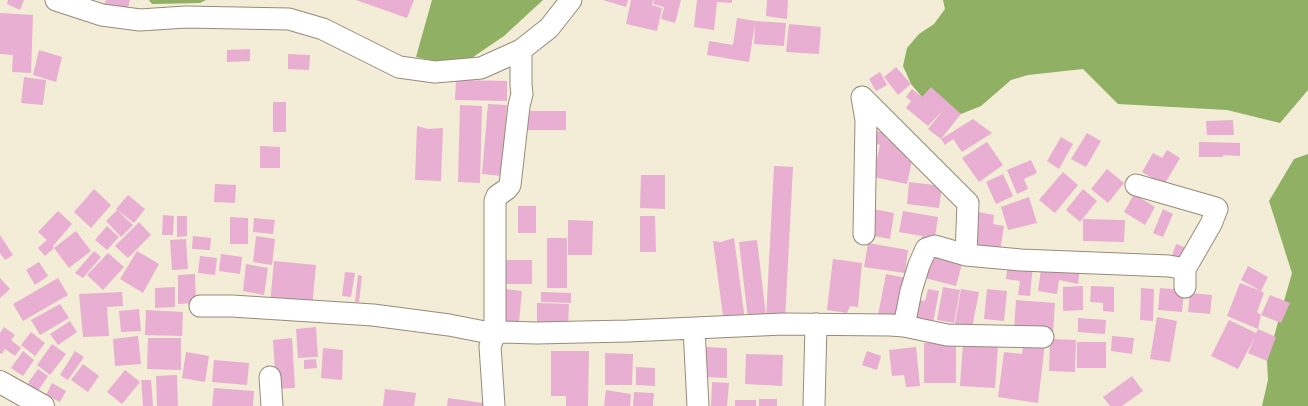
<!DOCTYPE html>
<html>
<head>
<meta charset="utf-8">
<style>
  body { margin:0 }
  canvas { display:block; background:#f3ecd6 }
</style>
</head>
<body>
<canvas width="1308" height="406"></canvas>
<script>
const c = document.querySelector('canvas').getContext('2d');
c.lineJoin = 'round';
function paint(path, color) { c.fillStyle = color; c.fill(path, 'evenodd'); }
const poly = rows => new Path2D(rows.map(r => 'M' + r).join(''));
function strokePath(path, color, width, dash) { c.strokeStyle = color; c.lineWidth = width; c.lineCap = dash ? 'butt' : 'round'; c.setLineDash(dash || []); c.stroke(path); }
paint(poly([
  [149,0,206,0,200,3,152,4],
  [432,0,543,0,504,36,460,66,416,57],
  [943,0,1308,0,1308,90,1280,123,1227,110,1118,104,1083,69,1028,75,1011,80,981,106,961,114,939,106,922,97,911,84,903,66,907,48,919,34,934,24,945,9],
  [1308,154,1308,406,1262,406,1268,380,1267,361,1292,273,1269,201,1294,159]
]), '#90b063');
paint(poly([
  [8,0,24,0,20,10,7,4],
  [106,0,130,0,127,11,104,4],
  [356,0,414,0,407,18],
  [603,0,628,0,626,7],
  [631,0,653,0,652,5,662,8,657,31,626,24],
  [654,0,681,0,675,23,661,19,664,7,653,4],
  [697,0,732,0,732,3,717,2,714,30,694,27],
  [767,0,788,0,787,19,766,16],
  [0,13,33,15,31,73,12,72,13,55,0,54],
  [737,18,755,21,786,23,784,46,754,44,755,23,749,62,707,55,709,41,733,45],
  [789,24,821,27,819,54,786,52],
  [250,49,250,61,227,62,227,50],
  [39,50,62,57,56,82,33,75],
  [288,54,310,55,309,70,288,69],
  [896,67,911,84,898,95,884,77],
  [880,72,887,85,876,91,869,79],
  [24,77,46,80,43,105,21,103],
  [456,80,507,81,507,101,455,100],
  [931,87,961,114,941,139,928,129,944,109,928,126,906,108,911,101,906,97,912,89,922,97],
  [273,102,286,102,286,132,273,132],
  [488,104,507,105,502,176,482,174],
  [460,105,482,106,480,183,458,182],
  [524,111,566,111,566,130,524,130],
  [973,119,992,133,962,152,953,139,945,145,941,139],
  [1233,120,1234,135,1207,135,1206,121],
  [417,126,428,129,443,128,441,181,415,180],
  [875,131,888,133,886,139,901,142,909,150,907,160,912,160,907,184,873,177,880,145,873,143],
  [1087,133,1101,141,1086,167,1071,159],
  [1061,137,1073,144,1059,169,1047,161],
  [987,142,1003,165,979,182,962,158],
  [1199,142,1240,143,1240,156,1223,155,1223,157,1199,157],
  [260,146,280,147,280,168,260,168],
  [1167,150,1180,158,1164,185,1142,172,1153,153,1162,158],
  [1031,160,1037,173,1024,179,1028,189,1017,194,1007,170],
  [774,166,793,167,785,320,766,319],
  [1107,169,1124,183,1108,203,1091,189],
  [1063,172,1078,185,1055,213,1039,200],
  [1003,174,1013,196,996,204,986,182],
  [641,175,665,175,665,209,640,208],
  [909,182,942,186,939,208,907,204],
  [215,184,236,185,235,203,214,202],
  [94,189,111,205,91,228,74,212],
  [1083,189,1097,201,1080,222,1066,210],
  [1134,194,1155,207,1145,225,1124,212],
  [128,195,145,209,134,223,116,209],
  [1029,197,1037,223,1008,230,1001,207],
  [518,206,536,206,536,233,518,233],
  [873,209,894,213,890,239,869,235],
  [1163,209,1173,214,1163,237,1153,233],
  [117,210,133,225,121,237,106,221],
  [58,211,72,224,53,246,54,248,45,256,38,248,47,240,38,232],
  [903,211,938,217,934,243,921,241,922,236,899,232],
  [973,211,994,215,993,224,1004,226,1000,251,968,245],
  [163,215,174,216,173,235,162,235],
  [177,216,187,216,187,236,177,237],
  [640,216,655,216,656,252,640,252],
  [230,217,248,218,248,244,230,244],
  [254,218,275,220,273,234,253,232],
  [1083,219,1125,220,1124,242,1083,241],
  [568,220,593,221,592,255,568,255],
  [139,222,151,235,128,258,115,246],
  [107,226,119,237,107,250,95,240],
  [76,231,91,251,69,268,54,248],
  [0,235,13,255,5,260,0,253],
  [193,236,211,238,210,250,192,249],
  [256,236,275,239,272,265,253,262],
  [547,238,567,238,567,288,547,288],
  [734,238,745,320,724,323,713,241,721,242],
  [186,239,188,269,172,270,170,240],
  [757,240,766,316,748,319,739,242],
  [868,243,908,250,905,273,864,267],
  [1176,244,1187,248,1182,265,1170,262],
  [933,249,964,257,956,286,925,278],
  [94,251,101,257,83,278,75,273],
  [137,251,159,264,143,293,120,279],
  [108,253,124,267,103,290,87,275],
  [221,254,242,257,240,274,219,271],
  [200,256,217,258,215,275,198,273],
  [833,259,862,263,858,307,850,306,847,313,827,310],
  [498,260,532,260,532,284,499,284],
  [274,261,316,265,312,308,270,304],
  [39,262,48,276,35,285,26,270],
  [1042,262,1080,268,1078,284,1059,280,1057,294,1038,291],
  [1008,263,1033,265,1030,296,1018,295,1020,281,1006,279],
  [246,264,268,268,264,295,243,291],
  [1248,266,1268,277,1261,291,1264,293,1257,312,1261,315,1258,329,1227,316,1240,283,1261,291,1241,280],
  [345,272,355,273,351,297,342,296],
  [195,274,196,303,178,304,178,275],
  [886,274,906,278,898,319,878,315],
  [358,275,362,276,359,302,355,302],
  [0,278,10,289,0,298],
  [58,278,68,295,23,321,13,304],
  [1083,286,1083,310,1063,311,1063,287],
  [1091,286,1114,287,1114,312,1103,311,1103,303,1090,302],
  [175,287,175,307,155,308,155,288],
  [943,287,960,290,954,323,937,320],
  [1141,288,1154,289,1153,321,1140,320],
  [1160,288,1184,290,1182,312,1158,310],
  [505,289,522,291,519,322,502,321],
  [928,289,939,291,932,328,915,324,919,300,925,301],
  [961,289,979,292,971,333,954,329],
  [987,289,1007,291,1004,321,984,319],
  [122,292,123,306,107,307,109,336,83,337,79,294],
  [541,292,571,293,571,303,541,302],
  [1190,293,1212,295,1210,314,1188,312],
  [1270,295,1290,303,1281,323,1261,315],
  [1016,300,1055,303,1053,333,1014,330],
  [537,303,569,304,568,327,537,326],
  [60,304,69,318,40,335,31,320],
  [139,309,141,331,121,332,119,311],
  [146,310,183,312,182,336,145,335],
  [1157,317,1177,321,1170,362,1150,359],
  [1078,318,1106,320,1105,334,1078,332],
  [1229,320,1256,333,1258,329,1276,337,1267,361,1248,353,1255,337,1238,369,1211,356],
  [70,321,77,332,58,345,50,334],
  [4,327,15,335,11,340,21,348,15,356,5,349,2,354,0,353,0,333],
  [316,327,318,357,298,358,296,329],
  [31,332,45,343,35,356,21,345],
  [138,336,141,364,115,366,113,339],
  [1112,336,1134,338,1132,354,1111,351],
  [148,338,181,338,181,370,147,369],
  [292,338,295,388,276,389,273,340],
  [1050,339,1076,340,1075,372,1049,371],
  [1024,340,1045,343,1038,403,998,397,1004,352,1022,354],
  [1077,342,1106,342,1106,368,1077,368],
  [924,343,956,343,956,383,924,383],
  [963,343,998,345,995,388,960,386],
  [52,344,66,354,50,375,37,365],
  [705,347,727,348,727,378,705,377],
  [916,347,920,386,906,387,904,375,892,376,889,350],
  [323,348,343,350,342,380,321,378],
  [23,351,34,360,23,376,11,368],
  [75,351,84,357,68,380,60,375],
  [551,351,589,351,588,406,566,406,566,396,551,396],
  [867,351,881,356,877,370,862,365],
  [186,352,209,356,205,382,182,378],
  [605,353,633,354,632,385,605,385],
  [746,354,783,355,782,386,745,384],
  [316,359,317,368,304,369,304,360],
  [214,360,249,363,247,385,212,382],
  [83,364,99,376,88,392,71,380],
  [636,367,655,368,655,386,636,385],
  [38,369,48,376,38,391,28,383],
  [125,370,140,382,122,404,107,392],
  [177,375,178,406,157,406,156,376],
  [1132,376,1143,391,1122,406,1110,406,1103,397],
  [141,380,151,380,153,406,143,406],
  [712,382,729,383,727,406,711,406],
  [52,383,66,391,60,402,46,395],
  [214,388,254,391,253,406,212,406],
  [385,389,416,393,414,406,383,406],
  [606,390,631,394,630,406,604,406],
  [634,392,654,393,653,406,633,406],
  [448,398,483,403,483,406,447,406],
  [759,399,777,399,777,406,759,406],
  [735,400,756,400,756,406,735,406]
]), '#e8afd2');
const minor = poly([
  [56,0,102,15,140,20,186,17,289,19,323,29,399,67,435,72,481,68,521,50,549,28,571,0],
  [1136,185,1216,208,1217,209,1211,224,1185,269],
  [864,234,866,120,862,97,968,203,966,255],
  [200,306,232,306,373,315,449,325,495,334,495,201,497,196,507,189,510,185,519,106,522,94,521,85,521,50],
  [904,326,911,291,919,265,926,249,935,246,966,255,1021,260,1169,266,1185,269,1185,287],
  [694,328,698,406],
  [270,377,272,406],
  [494,406,490,346,495,334,503,332,536,333,628,331,783,324,890,325,904,326,947,335,1043,337],
  [814,406,816,324]
]);
const trunk = poly([
  [0,382,43,406]
]);
strokePath(minor, '#978b7a', 23);
strokePath(trunk, '#978b7a', 24);
strokePath(minor, '#fff', 21);
strokePath(trunk, '#fff', 22);
</script>
</body>
</html>
